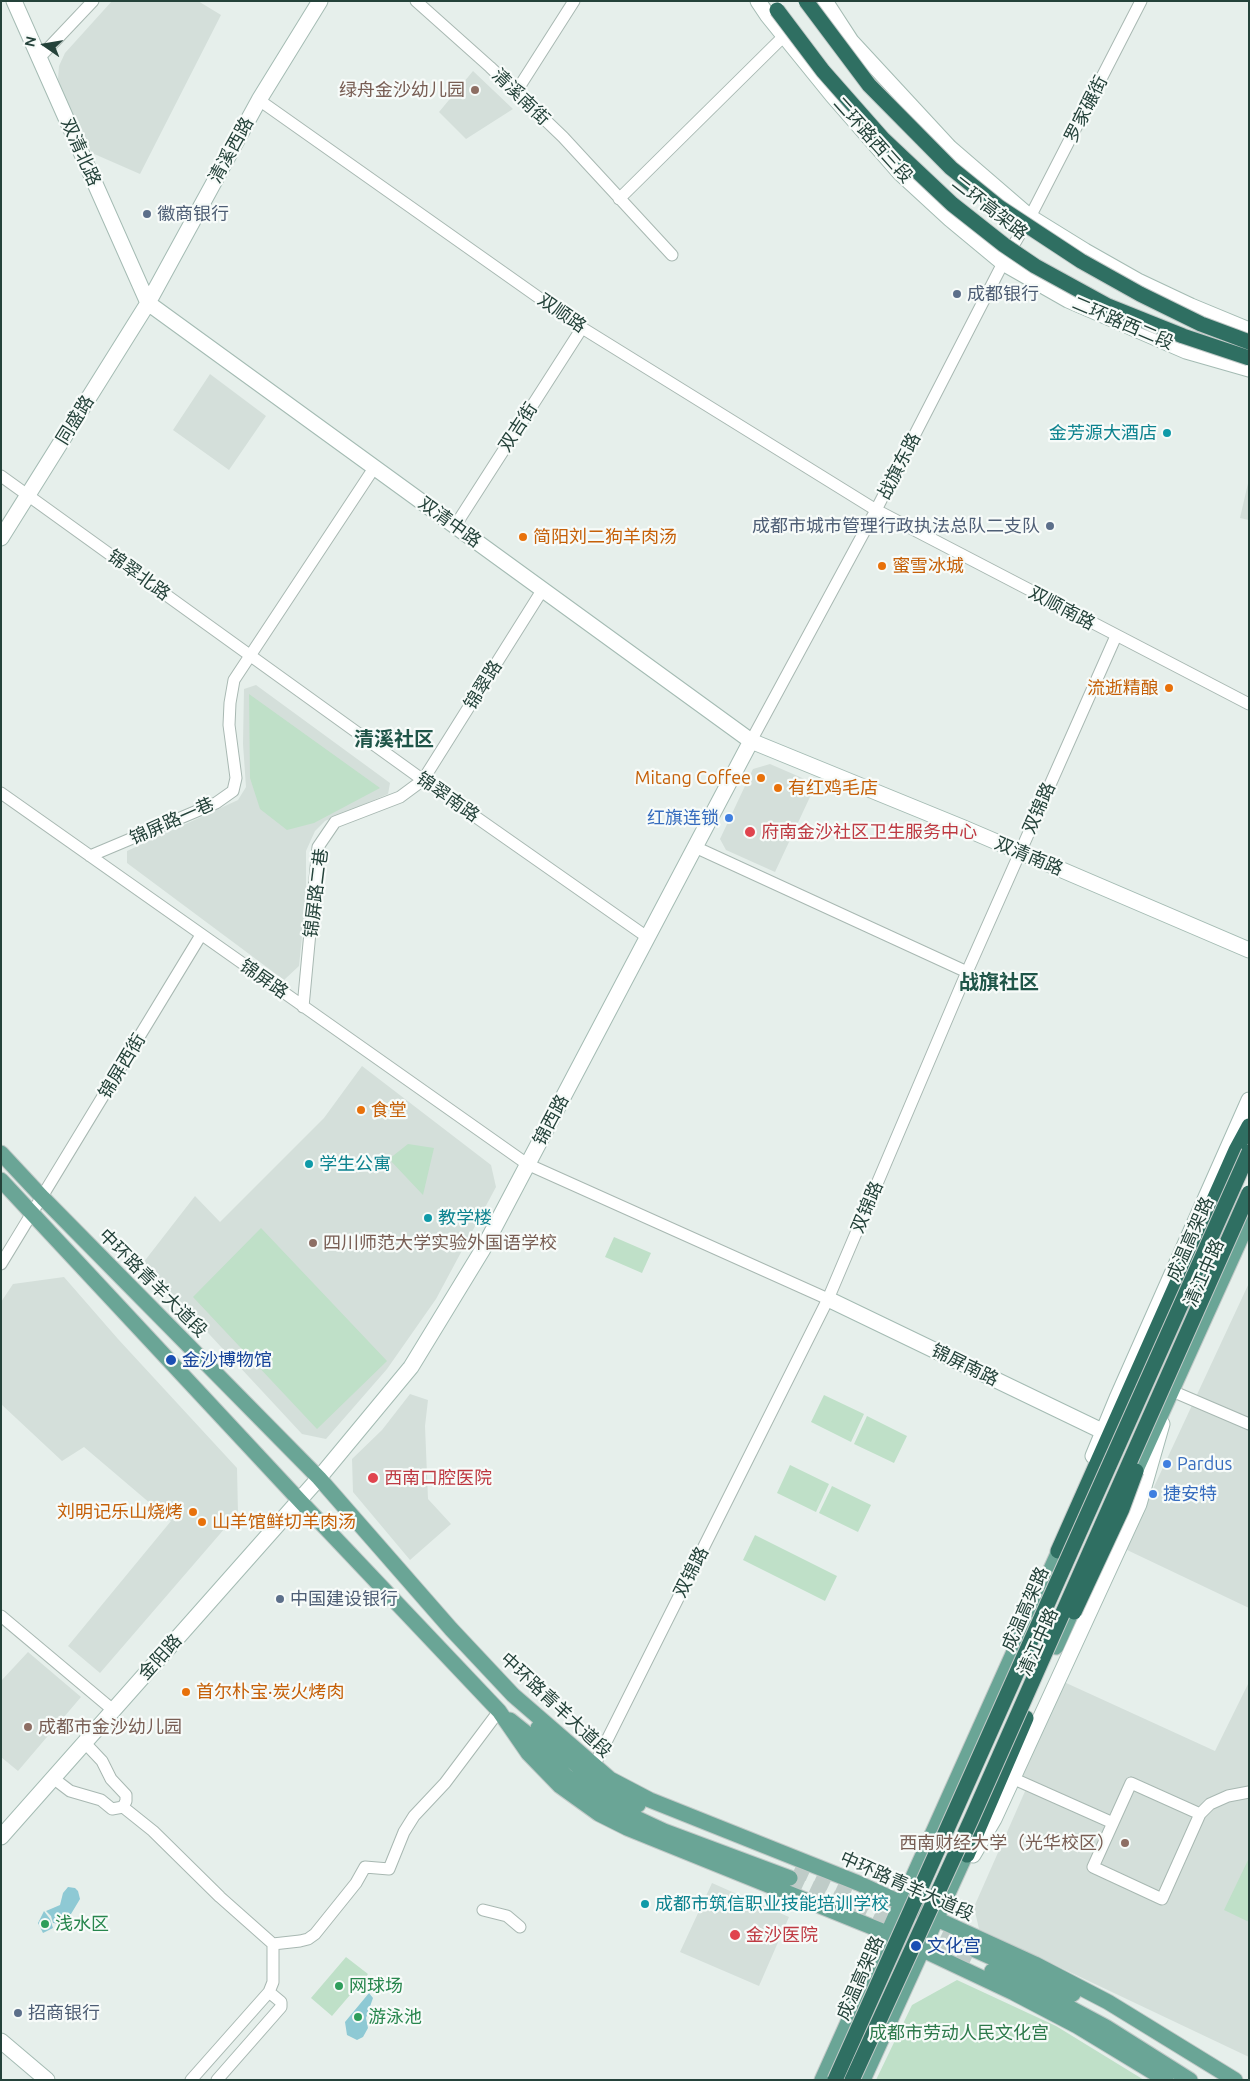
<!DOCTYPE html>
<html>
<head>
<meta charset="utf-8">
<style>
  body { margin:0 }
  #map { position:relative; width:1250px; height:2081px; overflow:hidden; background:#e6efeb; font-family:Ubuntu,sans-serif }
  canvas { display:block }
  .frame { position:absolute; inset:0; border:2px solid #24423a; pointer-events:none }
  .north { position:absolute; left:20px; top:20px; width:50px; height:50px; -webkit-text-stroke:4px #f7fbf9; paint-order:stroke; rotate:283deg; font-size:14px; font-weight:700; line-height:20px; text-align:center; color:#24423a }
  .north::after { content:''; display:block; margin:auto; width:18px; height:22px; background:#24423a; clip-path:polygon(50% 0,100% 100%,50% 72%,0 100%) }
</style>
</head>
<body>
<div id="map">
<canvas width="1250" height="2081"></canvas>
<div class="frame"></div>
<div class="north">N</div>
</div>
<script>
const c = document.querySelector('canvas').getContext('2d');
c.lineJoin = 'round';
function paint(path, color) { c.fillStyle = color; c.fill(path, 'evenodd'); }
const poly = rows => new Path2D(rows.map(r => 'M' + r).join(''));
function strokePath(path, color, width, dash) { c.strokeStyle = color; c.lineWidth = width; c.lineCap = dash ? 'butt' : 'round'; c.setLineDash(dash || []); c.stroke(path); }
function write(font, color, halo, rows, align = 'center') {
  c.font = font + ' Ubuntu,"Noto Sans SC",sans-serif'; c.lineWidth = 4.5; c.setLineDash([]); c.textBaseline = 'middle'; c.strokeStyle = halo; c.fillStyle = color; for (const [text, x, y, turn = 0] of rows) {
    c.save(); c.translate(x, y); c.rotate((+turn || 0) * Math.PI / 180); c.textAlign = isNaN(turn) ? turn : align; if (halo) c.strokeText(text, 0, 0); c.fillText(text, 0, 0); c.restore();
  }
}
paint(poly([
  [112,1,198,1,221,15,140,174,92,153,70,116,58,79,59,66,65,53],
  [473,71,513,109,466,139,439,112],
  [210,374,266,416,229,470,173,430],
  [1249,479,1249,520,1240,518],
  [256,685,390,783,388,794,325,821,315,831,306,851,306,897,299,966,284,980,127,863,127,851,238,800,246,787,243,744,244,689],
  [770,764,816,784,775,872,726,850,720,839,753,769],
  [362,1066,491,1165,496,1187,436,1299,387,1369,326,1439,302,1434,143,1263,195,1196,220,1222,324,1118],
  [64,1277,118,1339,237,1468,238,1513,100,1673,68,1646,171,1521,84,1447,62,1461,1,1404,1,1302,13,1284],
  [1249,1283,1249,1608,1125,1549],
  [410,1394,428,1400,425,1426,428,1499,451,1524,410,1560,353,1492,352,1459,382,1430],
  [28,1652,81,1697,18,1771,1,1757,1,1681],
  [1064,1682,1215,1751,1249,1682,1249,2057,979,1929,974,1907,1030,1780,1021,1776],
  [712,1883,789,1917,759,1986,680,1952]
]), '#d4dfda');
paint(poly([
  [249,694,380,788,314,823,287,830,260,809,250,778],
  [408,1144,434,1148,423,1195,389,1159],
  [261,1228,387,1361,317,1429,193,1297],
  [614,1237,651,1253,642,1273,605,1257],
  [824,1395,864,1414,851,1442,811,1422],
  [867,1416,907,1436,894,1463,854,1444],
  [790,1465,829,1484,816,1512,777,1493],
  [832,1486,871,1505,858,1532,819,1513],
  [755,1535,837,1576,825,1601,743,1560],
  [1249,1858,1249,1922,1224,1910],
  [346,1957,368,1974,332,2016,311,1998],
  [957,1980,1056,2026,1144,2080,876,2080,912,2005]
]), '#bfe0c8');
paint(poly([
  [68,1887,75,1888,78,1891,80,1899,71,1914,60,1924,53,1923,51,1916,46,1911,60,1905,63,1893],
  [44,1911,50,1919,53,1928,43,1933,38,1923],
  [369,1993,373,1998,366,2018,368,2028,363,2037,357,2040,347,2035,345,2022]
]), '#8ec9d4');
strokePath(poly([
  [795,1868,975,1950],
  [790,1878,970,1962]
]), '#bfccc8', 15, [15, 8]);
const street = poly([
  [416,1,490,67,563,137,672,255],
  [39,58,93,1],
  [516,92,574,1],
  [259,100,579,326,876,510,1249,704],
  [619,199,784,36],
  [1,476,423,780,647,937],
  [455,526,582,328],
  [751,741,876,510,1003,263,1030,217,1141,1],
  [1,793,527,1164,828,1299],
  [695,847,967,972],
  [90,856,216,803,233,791,236,778,229,725,230,703,234,680,374,468],
  [303,1007,318,847,335,822,400,797,423,780,543,589],
  [1,1264,201,935],
  [1172,1391,1249,1424],
  [1,1616,113,1710],
  [85,1743,102,1761,111,1779,126,1795,126,1801,123,1807],
  [594,1766,828,1299,967,972,1116,636],
  [53,1778,70,1791,101,1800,112,1809,123,1807,153,1831,220,1897,273,1944,300,1941,308,1939,315,1934,356,1883,365,1867,389,1869,404,1832,414,1816,445,1783,499,1711],
  [1012,1778,1113,1823],
  [1131,1783,1200,1814,1162,1899,1093,1867,1131,1783],
  [1200,1814,1210,1804,1228,1796,1249,1792],
  [483,1910,507,1916,520,1927],
  [191,2080,269,1992,273,1982,273,1944],
  [217,2080,281,2007,281,2002,269,1992]
]);
const secondary = poly([
  [14,1,148,303,751,741,964,828,1249,950],
  [758,1,768,16,832,95,900,173,950,219,1003,263,1068,300,1186,351,1249,369],
  [825,1,851,41,950,148,1030,217,1085,251,1138,281,1191,306,1249,330],
  [1,538,148,303,259,100,320,1],
  [828,1299,1102,1431],
  [1093,1456,1117,1398,1249,1100],
  [1,1837,319,1478,411,1367,483,1249,751,741],
  [973,1855,994,1819,1139,1504,1162,1424],
  [1,2041,47,2080]
]);
const primary = poly([
  [1,1153,43,1198,319,1478,451,1629,513,1695,610,1779,650,1800,858,1883,1035,1964,1108,2002,1235,2080],
  [1,1180,301,1502,499,1711,528,1753,560,1786,599,1814,627,1828,887,1933,1014,1993,1077,2026,1166,2080],
  [1130,1483,1249,1220],
  [1056,1647,1077,1600],
  [510,1720,525,1732,548,1758,567,1777,604,1803,664,1831,790,1878],
  [538,1728,552,1743,592,1779,616,1795,638,1805],
  [975,1950,1073,1994],
  [992,1971,1063,2004,1106,2027,1190,2080],
  [822,2080,1064,1540],
  [863,2080,971,1843]
]);
const highway = poly([
  [1058,1551,1236,1150,1249,1126],
  [967,1855,1026,1718]
]);
strokePath(street, '#a8b8b2', 13);
strokePath(secondary, '#a4bbb3', 17);
strokePath(primary, '#c2cac8', 17);
strokePath(highway, '#c2cac8', 17);
strokePath(street, '#fff', 11);
strokePath(secondary, '#fff', 15);
strokePath(primary, '#6aa596', 15);
strokePath(highway, '#2f6f62', 15);
const highwayBridge = poly([
  [806,1,869,85,951,168,999,207,1081,261,1140,294,1201,324,1249,342],
  [777,10,823,71,883,139,952,204,1004,245,1035,266,1108,306,1183,336,1249,358],
  [1074,1612,1122,1509,1136,1471],
  [835,2080,1249,1152],
  [852,2080,971,1820,1249,1193]
]);
strokePath(highwayBridge, '#c2cac8', 17, []);
strokePath(highwayBridge, '#2f6f62', 15);
for (const [x, y, r, color] of [
  [475,90,5,"#8d6e63"],
  [147,214,5,"#5c6f8a"],
  [957,294,5,"#5c6f8a"],
  [1167,433,5,"#0f9aa8"],
  [1050,526,5,"#5c6f8a"],
  [523,537,5,"#e8710a"],
  [882,566,5,"#e8710a"],
  [1169,688,5,"#e8710a"],
  [761,778,5,"#e8710a"],
  [778,788,5,"#e8710a"],
  [729,818,5,"#3f7fe0"],
  [750,832,6,"#e0444e"],
  [361,1110,5,"#e8710a"],
  [309,1164,5,"#0f9aa8"],
  [428,1218,5,"#0f9aa8"],
  [313,1243,5,"#8d6e63"],
  [171,1360,6,"#1a4fb4"],
  [1167,1464,5,"#3f7fe0"],
  [373,1478,6,"#e0444e"],
  [1153,1494,5,"#3f7fe0"],
  [193,1512,5,"#e8710a"],
  [202,1522,5,"#e8710a"],
  [280,1599,5,"#5c6f8a"],
  [186,1692,5,"#e8710a"],
  [28,1727,5,"#8d6e63"],
  [1125,1843,5,"#8d6e63"],
  [645,1904,5,"#0f9aa8"],
  [45,1924,5,"#2e9e5b"],
  [735,1935,6,"#e0444e"],
  [916,1946,6,"#1a4fb4"],
  [339,1986,5,"#2e9e5b"],
  [18,2013,5,"#5c6f8a"],
  [358,2017,5,"#2e9e5b"]
]) { const dot = new Path2D(); dot.arc(x, y, r, 0, 2 * Math.PI); c.fillStyle = color; c.fill(dot); strokePath(dot, '#f7fbf9', 2); }
write('18px', '#785e54', '#f7fbf9', [
  ["绿舟金沙幼儿园",465,90],
  ["四川师范大学实验外国语学校",323,1243,"left"],
  ["成都市金沙幼儿园",38,1727,"left"],
  ["西南财经大学（光华校区）",1115,1843]
], 'right');
write('18px', '#24423a', '#f7fbf9', [
  ["清溪南街",521,97,44],
  ["罗家碾街",1086,109,-63],
  ["二环路西三段",873,140,48],
  ["清溪西路",231,150,-61],
  ["双清北路",81,152,66],
  ["二环高架路",990,208,38],
  ["双顺路",562,313,35],
  ["二环路西二段",1123,323,23],
  ["同盛路",75,420,-58],
  ["双吉街",518,427,-57],
  ["战旗东路",899,466,-63],
  ["双清中路",450,522,36],
  ["锦翠北路",139,575,36],
  ["双顺南路",1062,608,28],
  ["锦翠路",483,685,-58],
  ["锦翠南路",448,797,35],
  ["双锦路",1039,808,-66],
  ["锦屏路一巷",172,821,-24],
  ["双清南路",1029,856,23],
  ["锦屏路二巷",316,893,-83],
  ["锦屏路",264,979,35],
  ["锦屏西街",122,1066,-59],
  ["锦西路",551,1120,-62],
  ["双锦路",867,1207,-67],
  ["成温高架路",1190,1239,-66],
  ["清江中路",1204,1273,-66],
  ["中环路青羊大道段",153,1283,45],
  ["锦屏南路",965,1365,26],
  ["双锦路",691,1572,-63],
  ["成温高架路",1025,1609,-66],
  ["清江中路",1038,1642,-66],
  ["金阳路",160,1657,-48],
  ["中环路青羊大道段",556,1705,43],
  ["中环路青羊大道段",907,1886,24],
  ["成温高架路",860,1978,-66]
]);
write('18px', '#4e5e75', '#f7fbf9', [
  ["徽商银行",157,214],
  ["成都银行",967,294],
  ["成都市城市管理行政执法总队二支队",1040,526,"right"],
  ["中国建设银行",290,1599],
  ["招商银行",28,2013]
], 'left');
write('18px', '#0d838f', '#f7fbf9', [
  ["金芳源大酒店",1157,433,"right"],
  ["学生公寓",319,1164],
  ["教学楼",438,1218],
  ["成都市筑信职业技能培训学校",655,1904]
], 'left');
write('18px', '#c56008', '#f7fbf9', [
  ["简阳刘二狗羊肉汤",533,537],
  ["蜜雪冰城",892,566],
  ["流逝精酿",1159,688,"right"],
  ["Mitang Coffee",751,778,"right"],
  ["有红鸡毛店",788,788],
  ["食堂",371,1110],
  ["刘明记乐山烧烤",183,1512,"right"],
  ["山羊馆鲜切羊肉汤",212,1522],
  ["首尔朴宝·炭火烤肉",196,1692]
], 'left');
write('18px', '#366cbe', '#f7fbf9', [
  ["红旗连锁",719,818,"right"],
  ["Pardus",1177,1464],
  ["捷安特",1163,1494]
], 'left');
write('18px', '#be3a42', '#f7fbf9', [
  ["府南金沙社区卫生服务中心",761,832],
  ["西南口腔医院",384,1478],
  ["金沙医院",746,1935]
], 'left');
write('18px', '#164399', '#f7fbf9', [
  ["金沙博物馆",182,1360],
  ["文化宫",927,1946]
], 'left');
write('18px', '#27864d', '#f7fbf9', [
  ["浅水区",55,1924],
  ["网球场",349,1986],
  ["游泳池",368,2017]
], 'left');
write('18px', '#2d7a4b', '#f7fbf9', [
  ["成都市劳动人民文化宫",959,2033]
]);
write('bold 20px', '#1f5548', '#f7fbf9', [
  ["清溪社区",394,739],
  ["战旗社区",999,982]
]);
</script>
</body>
</html>
